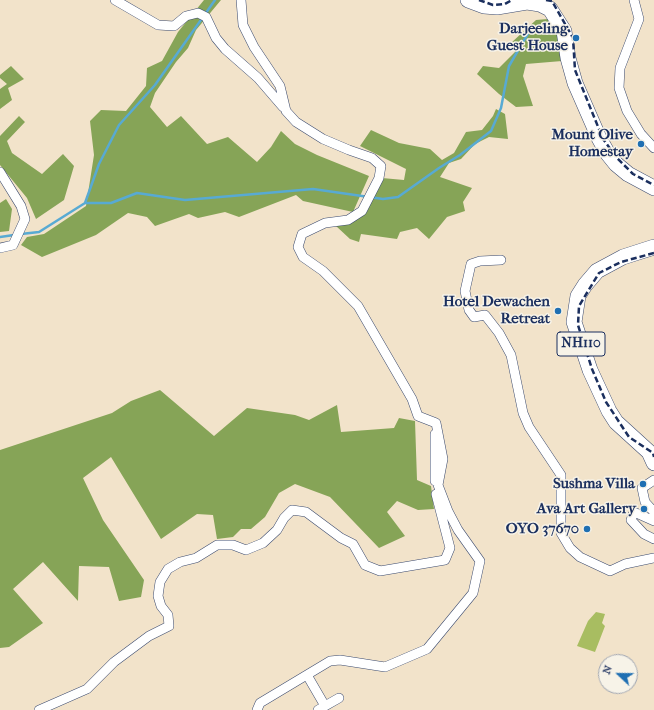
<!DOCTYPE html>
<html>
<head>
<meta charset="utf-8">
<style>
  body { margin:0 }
  #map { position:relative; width:654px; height:710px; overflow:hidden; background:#f2e3ca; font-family:"IM FELL French Canon",serif }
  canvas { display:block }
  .north { position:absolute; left:598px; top:654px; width:40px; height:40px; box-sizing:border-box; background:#f7f3e8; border:1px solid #9fa5b1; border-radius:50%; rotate:292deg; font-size:11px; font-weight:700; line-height:16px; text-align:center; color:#1b2f5e }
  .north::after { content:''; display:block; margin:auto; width:14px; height:18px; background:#1f6fb2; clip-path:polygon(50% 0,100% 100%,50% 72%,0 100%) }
</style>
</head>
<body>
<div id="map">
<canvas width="654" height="710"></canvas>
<div class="north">N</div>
</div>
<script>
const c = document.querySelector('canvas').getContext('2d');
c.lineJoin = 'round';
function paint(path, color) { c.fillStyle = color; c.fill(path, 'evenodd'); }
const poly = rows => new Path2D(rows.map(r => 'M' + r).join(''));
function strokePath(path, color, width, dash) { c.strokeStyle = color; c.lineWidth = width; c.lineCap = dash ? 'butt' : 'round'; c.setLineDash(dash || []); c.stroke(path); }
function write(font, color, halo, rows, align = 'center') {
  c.font = font + ' "IM FELL French Canon",serif'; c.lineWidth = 3; c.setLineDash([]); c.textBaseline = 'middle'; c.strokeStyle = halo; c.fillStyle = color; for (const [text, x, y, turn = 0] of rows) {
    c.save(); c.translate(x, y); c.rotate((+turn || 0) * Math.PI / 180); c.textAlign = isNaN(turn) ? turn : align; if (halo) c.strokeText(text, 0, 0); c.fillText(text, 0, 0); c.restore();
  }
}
paint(poly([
  [596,612,605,614,602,623,605,626,595,652,577,646,588,621]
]), '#a8bd61');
paint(poly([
  [204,0,221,0,196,30,188,48,176,62,155,93,150,107,167,127,181,116,207,144,228,137,257,162,271,147,281,131,295,144,317,155,369,176,353,212,303,201,296,195,239,217,225,212,198,218,189,214,155,226,147,217,128,213,96,235,42,257,21,245,27,237,44,234,86,206,94,155,90,121,101,110,126,111,146,86,147,68,162,61,178,32],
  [548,19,561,34,562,61,526,64,523,76,533,106,516,107,499,94,477,74,483,66,499,68,515,52,511,43,536,20],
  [11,66,24,79,8,88,12,100,0,109,0,89,7,84,0,78,0,75],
  [496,109,505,114,508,139,489,137,475,144,461,159,449,163,440,177,472,188,463,202,465,211,447,217,429,239,417,228,400,232,397,239,361,234,359,242,350,239,336,226,349,223,382,178,404,180,406,169,360,146,371,130,399,143,430,149,442,160,454,153,466,132,482,130,493,116],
  [19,116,25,122,7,141,12,153,42,174,63,154,74,166,64,200,36,219,27,198,0,165,0,136],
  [6,199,12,209,9,231,0,232,0,203],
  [160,390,214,436,247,408,295,415,309,420,337,405,341,432,394,428,399,418,415,421,417,480,431,486,434,509,418,510,397,501,387,512,405,536,379,548,330,497,295,484,279,493,265,517,251,529,241,529,233,537,217,539,213,515,197,514,161,539,111,457,83,478,103,520,144,580,141,597,119,601,109,567,79,566,78,601,43,562,13,589,43,623,9,647,0,648,0,450,112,413,131,401]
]), '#86a457');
strokePath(poly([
  [85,203,111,203,137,193,185,200,313,189,383,199,398,197,439,168,460,155,491,131,501,108,509,66,530,30],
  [21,234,39,232,85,203,99,164,119,125,155,85,215,0],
  [0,237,14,235]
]), '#58aad3', 2.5);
const minor = poly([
  [115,0,158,25,174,26,186,16,198,13,206,17,216,38,225,49,258,78,283,107],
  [241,0,243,25,254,47,280,86,286,111,296,122,323,139,349,150,372,158,381,166,379,178,362,211,348,220,325,223,302,234,298,247,303,257,323,271,358,306,412,399,418,416,436,423,443,459,438,485,448,511,458,530,480,561,473,593,427,649,385,667,340,660,330,661,260,703,257,710],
  [634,0,639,19,620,68,619,88,627,111,641,134,654,148],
  [0,172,21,206,25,219,13,245,0,248],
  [501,260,480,261,471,264,465,291,469,310,474,317,485,315,499,333,511,355,523,413,529,427,561,475,561,533,570,548,580,557,610,571,625,564,654,558],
  [654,480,642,488,645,502,654,512],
  [435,481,435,434],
  [654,521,634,512,631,520,644,534,654,539],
  [307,675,325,706],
  [39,710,87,689,114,662,149,636,169,626,168,615,161,606,158,596,160,582,168,569,180,562,196,558,217,545,233,545,246,550,263,543,277,530,284,518,292,510,306,512,341,538,353,544,365,565,380,571,445,560,450,548,436,494],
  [318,710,339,698]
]);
const trunk = poly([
  [468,0,484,6,497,7,527,2,540,4,550,9,564,31,568,58,575,83,599,138,608,154,616,164,628,174,654,188],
  [654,247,623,257,597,271,585,285,578,296,574,322,590,370,609,411,616,422,649,452,654,463]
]);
strokePath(minor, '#3b4a6e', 10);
strokePath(trunk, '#3b4a6e', 16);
strokePath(minor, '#fff', 9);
strokePath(trunk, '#fff', 15);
strokePath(poly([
  [479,0,493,5,505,4,512,0],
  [546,0,552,1,573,38,575,70,603,139,617,158,633,174,654,185],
  [654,253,621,262,599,273,579,306,578,325,592,369,606,402,629,437,653,453,654,457]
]), '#1b2f5e', 2.5, [6, 3]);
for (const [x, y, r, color] of [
  [576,38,4,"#1f6fb2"],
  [641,144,4,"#1f6fb2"],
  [558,311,4,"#1f6fb2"],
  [643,484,4,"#1f6fb2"],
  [644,509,4,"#1f6fb2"],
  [587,529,4,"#1f6fb2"]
]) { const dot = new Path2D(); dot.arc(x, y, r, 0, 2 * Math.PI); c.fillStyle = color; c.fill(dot); strokePath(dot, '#f7f3e8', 1.5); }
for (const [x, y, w] of [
  [581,344,48]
]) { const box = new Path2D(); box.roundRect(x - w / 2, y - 12, w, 24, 3); c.fillStyle = '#f7f3e8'; c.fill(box); strokePath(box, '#1b2f5e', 1); }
write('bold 14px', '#1b2f5e', null, [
  ["NH110",581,344]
]);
write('bold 15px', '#1b2f5e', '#f7f3e8', [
  ["Darjeeling",568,29],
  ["Guest House",568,46],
  ["Mount Olive",633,135],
  ["Homestay",633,152],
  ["Hotel Dewachen",550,302],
  ["Retreat",550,319],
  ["Sushma Villa",635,484],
  ["Ava Art Gallery",636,509],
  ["OYO 37670",579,529]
], 'right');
</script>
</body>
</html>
